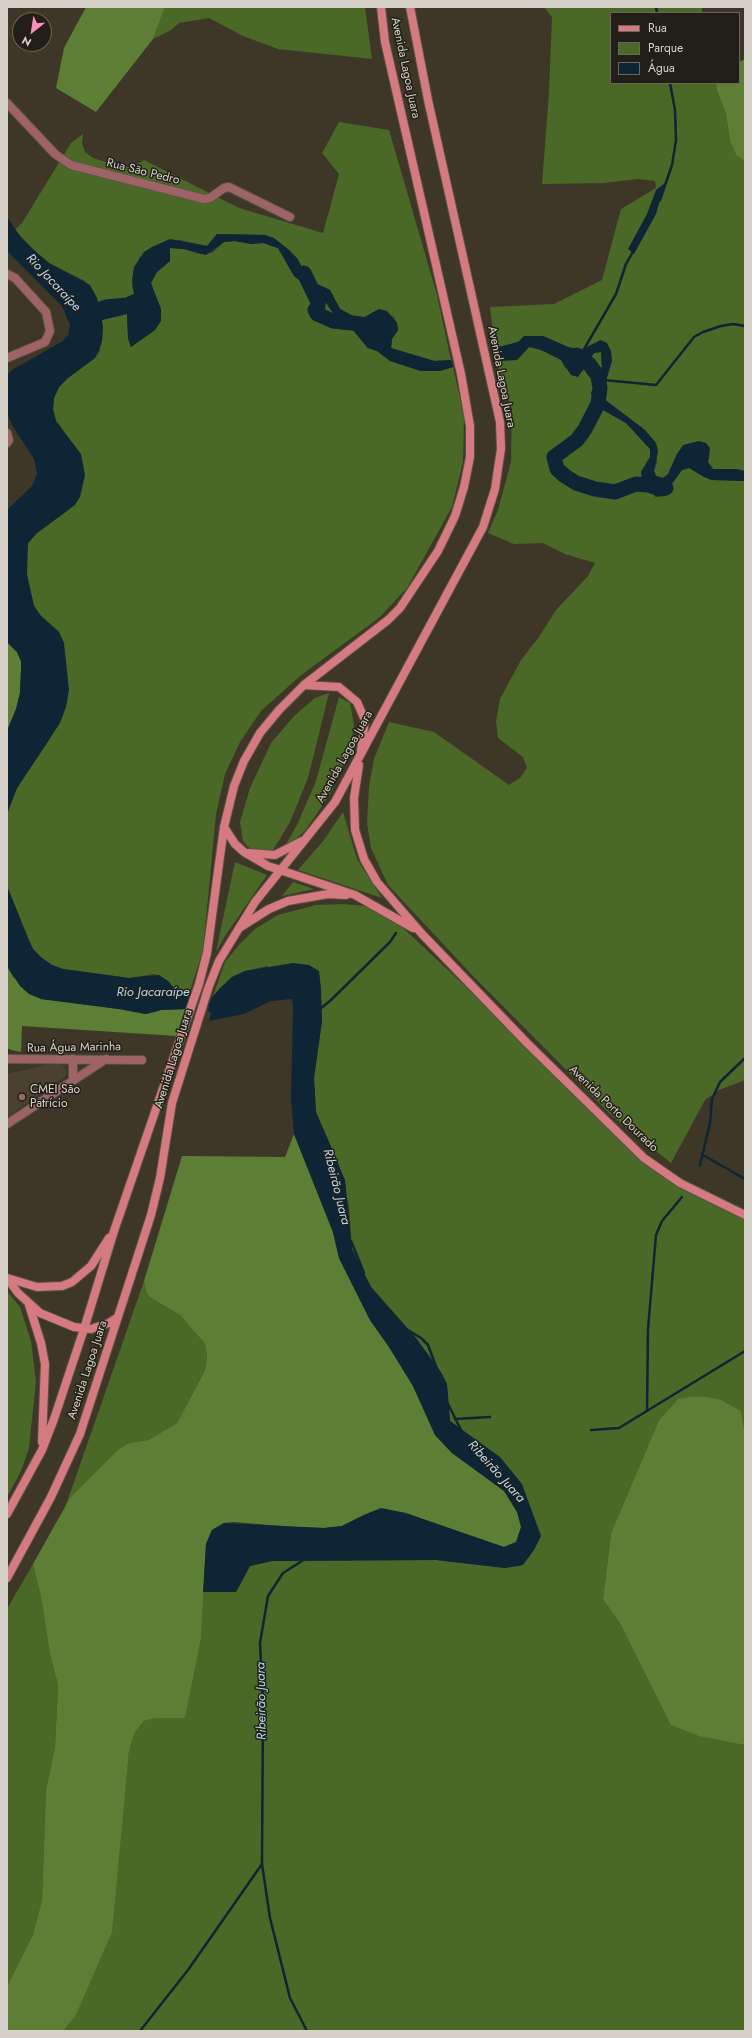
<!DOCTYPE html>
<html>
<head>
<meta charset="utf-8">
<style>
  body { margin:0 }
  #map { position:relative; width:752px; height:2038px; overflow:hidden; background:#3e3728; font-family:Jost,sans-serif }
  canvas { display:block }
  .frame { position:absolute; inset:0; border:8px solid #d6d1c8; pointer-events:none }
  .legend { position:absolute; left:610px; top:12px; width:130px; height:72px; box-sizing:border-box; background:#221f18; border:1px solid #6a665e; margin:0; padding:5px 7px; list-style:none; font-size:12px; color:#d6d1c8 }
  .legend li { display:flex; align-items:center; gap:8px; height:20px }
  .legend b { width:20px; border:1px solid #6a665e }
  .north { position:absolute; left:12px; top:12px; width:40px; height:40px; box-sizing:border-box; background:#221f18; border:1px solid #6a665e; border-radius:50%; rotate:210deg; font-size:11px; font-weight:700; line-height:16px; text-align:center; color:#d6d1c8 }
  .north::after { content:''; display:block; margin:auto; width:14px; height:18px; background:#fe8ebd; clip-path:polygon(50% 0,100% 100%,50% 72%,0 100%) }
</style>
</head>
<body>
<div id="map">
<canvas width="752" height="2038"></canvas>
<div class="frame"></div>
<ul class="legend">
<li><b style="height:5px;background:#d67a81"></b>Rua</li>
<li><b style="height:11px;background:#4a6926"></b>Parque</li>
<li><b style="height:11px;background:#0d2535"></b>Água</li>
</ul>
<div class="north">N</div>
</div>
<script>
const c = document.querySelector('canvas').getContext('2d');
c.lineJoin = 'round';
function paint(path, color) { c.fillStyle = color; c.fill(path, 'evenodd'); }
const poly = rows => new Path2D(rows.map(r => 'M' + r).join(''));
function strokePath(path, color, width, dash) { c.strokeStyle = color; c.lineWidth = width; c.lineCap = dash ? 'butt' : 'round'; c.setLineDash(dash || []); c.stroke(path); }
function write(font, color, halo, rows, align = 'center') {
  c.font = font + ' Jost,sans-serif'; c.lineWidth = 3; c.setLineDash([]); c.textBaseline = 'middle'; c.strokeStyle = halo; c.fillStyle = color; for (const [text, x, y, turn = 0] of rows) {
    c.save(); c.translate(x, y); c.rotate((+turn || 0) * Math.PI / 180); c.textAlign = isNaN(turn) ? turn : align; if (halo) c.strokeText(text, 0, 0); c.fillText(text, 0, 0); c.restore();
  }
}
paint(poly([
  [56,1063,65,1067,67,1074,64,1077,7,1117,7,1074]
]), '#4b4130');
paint(poly([
  [165,7,365,7,372,59,278,49,243,36,209,18,179,23,171,30,153,39],
  [544,7,702,7,702,13,611,13,611,83,717,83,716,88,726,114,730,141,736,155,745,161,745,471,736,469,713,469,708,462,710,455,677,454,668,474,663,478,656,476,654,471,657,462,656,443,645,430,604,399,603,391,607,379,601,340,581,350,568,347,543,336,495,348,490,307,554,304,602,280,621,209,656,188,655,181,638,179,604,183,542,184,549,92,552,17],
  [339,122,389,130,437,295,451,360,435,361,391,348,392,339,398,330,397,323,394,317,379,309,363,318,355,317,340,309,330,290,313,282,304,271,297,258,265,235,217,234,207,246,180,240,152,247,139,258,132,285,134,294,132,300,116,307,99,309,97,298,85,281,49,263,35,251,15,230,22,223,71,143,83,134,82,143,85,152,93,158,121,167,132,167,144,160,239,208,323,233,339,174,322,153],
  [235,241,251,244,263,243,278,248,294,276,323,299,339,321,352,329,368,348,377,351,390,361,421,371,440,371,453,367,464,416,463,462,452,507,407,588,380,617,300,676,261,711,240,742,225,774,216,814,203,950,189,994,176,991,168,981,154,974,129,978,63,969,52,965,42,958,33,949,28,938,7,886,7,814,17,788,50,739,59,632,41,616,34,606,27,575,27,549,28,543,37,533,67,511,63,430,56,421,53,409,54,398,59,387,68,378,95,358,100,351,102,320,127,314,128,338,131,347,155,330,155,295,151,283,157,272,166,265,170,248,184,249,199,254,212,253,224,242],
  [529,347,548,352,561,360,565,368,582,372,594,353,601,352,602,367,595,383,596,406,626,423,650,449,650,457,641,472,642,479,656,497,682,470,689,468,711,480,745,481,745,1080,719,1090,705,1100,671,1163,611,1115,474,977,388,885,371,848,367,823,369,787,374,759,389,722,434,732,509,785,520,778,527,768,523,757,498,738,496,721,500,699,521,660,539,637,556,610,588,576,595,563,565,554,543,543,514,544,488,533,498,510,511,462,512,409,496,361,517,360],
  [329,693,308,778,290,822,270,855,253,852,243,841,240,822,250,788,271,743,294,716,315,698],
  [339,697,350,703,354,725,351,746,332,791,318,812,305,831,282,851,297,825,316,781],
  [343,812,357,859,382,898,298,870,324,840],
  [235,862,267,875,225,936,216,952],
  [293,882,314,889,282,896],
  [343,904,366,906,399,924,465,986,603,1124,655,1167,712,1204,745,1219,745,1434,741,1411,707,1397,678,1399,659,1420,611,1533,603,1599,621,1625,650,1681,740,1744,745,1745,745,2031,63,2031,75,2017,120,1834,129,1751,135,1732,144,1721,156,1718,185,1717,201,1639,203,1592,236,1592,250,1566,272,1561,436,1560,505,1568,523,1565,459,1428,450,1421,447,1384,416,1338,371,1287,352,1249,349,1206,338,1162,316,1112,314,1078,322,1021,321,1005,267,966,245,971,232,977,213,996,225,962,239,945,255,929,278,915,316,905],
  [144,1281,147,1294,151,1298,180,1315,205,1344,207,1356,205,1370,177,1423,148,1440,129,1443,65,1508],
  [7,1291,20,1307,31,1341,36,1381,29,1448,21,1471,7,1497],
  [33,1564,41,1597,50,1655,58,1685,55,1746,46,1790,42,1900,33,1934,7,1986,7,1609]
]), '#4a6926');
paint(poly([
  [86,7,165,7,153,39,96,112,56,88,64,48],
  [745,59,745,161,736,155,730,141,726,114,716,88,717,83,739,83,739,62],
  [7,642,17,652,21,661,21,669,20,693,16,709,7,731],
  [7,966,13,977,41,999,119,1009,146,1014,161,1010,187,1009,176,1036,22,1026,21,1052,11,1050,7,1048],
  [294,1134,333,1232,339,1258,370,1320,389,1347,413,1386,435,1435,452,1453,504,1491,517,1512,521,1527,516,1542,504,1547,473,1537,366,1514,342,1526,324,1528,292,1527,234,1522,224,1523,212,1530,206,1544,201,1639,185,1718,156,1718,144,1721,135,1732,129,1751,112,1932,75,2017,63,2031,7,2031,7,1986,33,1934,42,1900,46,1790,55,1746,58,1685,50,1655,41,1597,33,1564,70,1498,117,1451,129,1443,148,1440,177,1423,205,1370,207,1357,205,1344,180,1315,151,1298,147,1294,144,1281,182,1156,285,1157],
  [690,1397,707,1397,721,1400,741,1411,745,1434,745,1745,699,1736,671,1725,621,1625,603,1599,611,1533,659,1420,678,1399]
]), '#5c7f35');
paint(poly([
  [665,183,656,214,634,254,628,249,647,214,656,190],
  [7,217,22,239,35,251,49,263,90,285,97,298,99,309,116,307,132,300,134,294,132,280,134,267,144,252,152,247,170,239,207,246,217,234,265,235,274,238,288,249,297,258,304,271,313,282,330,290,340,309,355,317,363,318,379,309,387,311,397,323,398,330,392,339,391,348,434,361,451,360,453,367,440,371,421,371,390,361,377,351,368,348,352,329,339,321,323,299,294,276,278,248,263,243,251,244,235,241,224,242,206,255,184,249,170,248,170,261,157,272,151,283,161,309,161,321,155,330,131,347,128,338,127,314,102,320,103,327,102,342,95,358,68,378,59,387,54,398,53,409,56,421,81,454,85,475,80,497,75,505,37,533,28,543,27,575,34,606,41,616,59,632,64,643,69,690,66,707,60,723,17,788,7,814,7,731,16,709,20,693,21,669,21,661,17,652,7,642,7,510,32,486,37,474,34,459,12,425,7,413,7,375,12,370,63,341,68,335,70,325,62,306,7,251],
  [524,336,543,336,568,347,581,350,601,340,607,343,611,351,612,361,603,391,604,399,645,430,656,443,658,451,654,471,656,476,663,478,668,474,677,454,683,445,699,441,706,443,710,448,708,462,713,469,736,469,745,471,745,481,712,480,704,477,689,468,682,470,664,495,656,497,642,479,641,472,650,457,650,449,626,423,596,406,591,393,602,367,601,352,594,353,578,377,571,375,561,360,539,349,529,347,517,360,496,361,495,348,518,342],
  [7,886,28,938,33,949,42,958,52,965,63,969,129,978,159,975,168,981,176,991,189,994,187,1009,161,1010,146,1014,119,1009,41,999,29,994,20,986,7,966],
  [293,963,309,965,319,971,321,988,322,1021,314,1078,316,1112,345,1180,352,1249,371,1287,416,1338,441,1372,447,1384,450,1421,500,1457,522,1484,541,1536,534,1550,523,1565,505,1568,436,1560,272,1561,250,1566,236,1592,203,1592,206,1544,212,1530,224,1523,324,1528,342,1526,366,1514,381,1508,406,1513,504,1547,516,1542,521,1527,517,1512,504,1491,452,1453,435,1435,413,1386,389,1347,370,1320,339,1258,333,1232,294,1134,291,1099,293,1007,292,999,271,1001,244,1014,209,1021,211,1013,208,1011,211,999,220,988,232,977,245,971]
]), '#0d2535');
strokePath(poly([
  [656,7,657,13],
  [660,200,672,165,676,140,675,110,670,83],
  [583,351,616,294,626,264,634,250],
  [604,380,656,385,694,337,703,332,721,326,733,324,745,326],
  [194,1002,212,1005],
  [320,1009,331,1000,390,942,396,933],
  [703,1155,745,1179],
  [700,1165,710,1123,712,1099,720,1082,745,1058],
  [351,1241,364,1273],
  [408,1330,421,1338,428,1345,437,1369],
  [448,1404,462,1432],
  [647,1411,648,1329,656,1235,662,1221,682,1197],
  [455,1419,490,1417],
  [591,1430,619,1428,745,1351],
  [302,1561,283,1573,268,1596,260,1643,263,1704,262,1864,270,1918,290,1998,307,2031],
  [140,2031,188,1970,262,1864]
]), '#0d2535', 2.5);
strokePath(poly([
  [304,273,318,302,318,307,315,310,317,314,333,321,361,324],
  [82,315,106,307,127,305,136,301],
  [577,355,589,364,598,376,600,388,598,404,585,429,577,440,554,457,557,469,565,476,576,483,595,489,615,492,636,484,648,485,660,489,666,488]
]), '#0d2535', 15);
const street = poly([
  [7,103,55,154,71,165,204,199,210,198,224,188,229,187,290,217],
  [7,274,15,278,46,312,50,331,45,342,7,358],
  [7,433,9,440,7,443],
  [7,1059,142,1060],
  [73,1059,73,1080],
  [7,1124,106,1059]
]);
const secondary = poly([
  [304,685,339,687,357,702,365,720,361,751],
  [359,765,354,798,355,830,364,859,377,882,422,934,527,1043,644,1158,680,1183,745,1215],
  [224,827,235,844,244,852,268,866,355,895,413,928],
  [249,853,275,855,302,841],
  [239,928,269,909,288,901,328,894,346,895],
  [7,1278,37,1287,62,1286,72,1282,91,1266,109,1238],
  [7,1278,18,1293,40,1313,74,1327,91,1329,109,1323,118,1317],
  [29,1305,41,1343,45,1364,42,1442],
  [7,1514,42,1450,54,1419,84,1329,114,1231,199,984,207,953,224,827,234,786,244,761,260,733,279,710,304,685,388,620,400,608,438,551,455,516,464,487,470,457,470,426,461,374,385,42,381,7],
  [7,1578,51,1497,80,1434,151,1215,160,1178,172,1103,209,986,219,961,255,902,335,802,483,527,495,489,501,449,500,422,428,100,410,7]
]);
strokePath(street, '#595345', 10);
strokePath(secondary, '#595345', 10);
strokePath(street, '#9e6367', 8);
strokePath(secondary, '#d67a81', 8);
for (const [x, y, r, color] of [
  [22,1097,4,"#8d6e63"]
]) { const dot = new Path2D(); dot.arc(x, y, r, 0, 2 * Math.PI); c.fillStyle = color; c.fill(dot); strokePath(dot, '#221f18', 1.5); }
write('12px', '#d6d1c8', '#221f18', [
  ["Avenida Lagoa Juara",405,68,78],
  ["Rua São Pedro",143,172,14],
  ["Avenida Lagoa Juara",501,377,79],
  ["Avenida Lagoa Juara",345,757,-61],
  ["Rua Água Marinha",74,1048,-1],
  ["Avenida Lagoa Juara",174,1059,-73],
  ["Avenida Porto Dourado",613,1109,44],
  ["Avenida Lagoa Juara",88,1370,-72]
]);
write('12px', '#d6d1c8', '#221f18', [
  ["CMEI São",30,1090],
  ["Patrício",30,1104]
], 'left');
write('italic 13px', '#b5d9f6', '#221f18', [
  ["Rio Jacaraípe",53,283,47],
  ["Rio Jacaraípe",153,993],
  ["Ribeirão Juara",336,1187,76],
  ["Ribeirão Juara",496,1472,48],
  ["Ribeirão Juara",262,1701,-91]
]);
</script>
</body>
</html>
